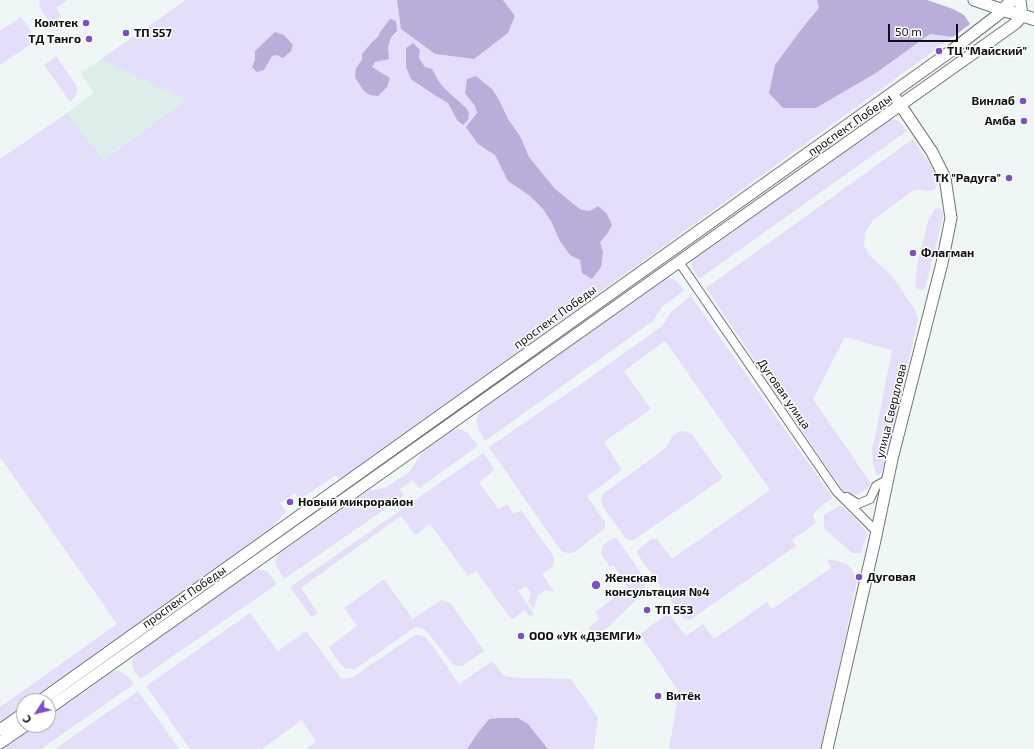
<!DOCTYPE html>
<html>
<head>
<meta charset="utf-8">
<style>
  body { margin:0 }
  #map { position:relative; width:1034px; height:749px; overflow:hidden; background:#eef7f5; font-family:"Exo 2",sans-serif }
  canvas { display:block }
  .north { position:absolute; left:16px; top:693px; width:40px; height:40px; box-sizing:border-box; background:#fff; border:1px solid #9fa0a0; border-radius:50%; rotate:235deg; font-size:11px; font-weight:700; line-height:16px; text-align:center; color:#0e1111 }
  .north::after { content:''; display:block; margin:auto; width:14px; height:18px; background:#7c4ec7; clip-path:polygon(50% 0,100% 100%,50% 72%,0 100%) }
  .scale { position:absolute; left:888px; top:24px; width:70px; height:18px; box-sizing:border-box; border:2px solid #0e1111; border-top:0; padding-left:5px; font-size:12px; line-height:14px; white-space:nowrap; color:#0e1111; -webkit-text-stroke:3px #fff; paint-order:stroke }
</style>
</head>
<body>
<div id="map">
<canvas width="1034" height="749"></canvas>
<div class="north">С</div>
<div class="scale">50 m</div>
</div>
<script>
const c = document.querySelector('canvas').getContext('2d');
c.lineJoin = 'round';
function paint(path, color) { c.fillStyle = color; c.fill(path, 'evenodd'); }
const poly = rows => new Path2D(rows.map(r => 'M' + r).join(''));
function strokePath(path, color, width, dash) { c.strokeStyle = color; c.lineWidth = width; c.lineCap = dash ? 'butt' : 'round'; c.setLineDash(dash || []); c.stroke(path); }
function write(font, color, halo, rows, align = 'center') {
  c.font = font + ' "Exo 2",sans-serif'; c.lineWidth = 3; c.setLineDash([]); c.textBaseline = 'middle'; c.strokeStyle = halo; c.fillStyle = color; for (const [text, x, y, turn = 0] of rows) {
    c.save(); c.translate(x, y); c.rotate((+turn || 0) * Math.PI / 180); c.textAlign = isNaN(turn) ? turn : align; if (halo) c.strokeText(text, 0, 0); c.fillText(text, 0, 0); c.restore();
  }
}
paint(poly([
  [101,59,186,100,102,160,67,113,94,93,81,73]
]), '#dceee9');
paint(poly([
  [40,0,68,0,56,8,61,16,54,21,48,21,40,8,39,5],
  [186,0,397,0,401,29,435,54,473,59,508,33,515,16,503,0,817,0,819,8,803,27,775,65,783,108,816,108,876,73,930,34,953,37,340,480,336,475,299,500,295,493,280,503,286,512,264,535,30,701,24,701,24,705,0,722,0,707,117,624,0,457,0,159,67,113,103,160,186,100,101,59],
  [21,17,37,40,0,65,0,31],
  [56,56,76,85,77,89,76,95,73,99,70,102,44,65],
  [892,119,897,120,901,123,907,131,699,279,692,267,692,261,695,255,882,123],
  [913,139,939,178,937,185,934,190,927,191,918,189,911,192,873,220,865,233,864,245,869,255,891,275,914,308,918,319,885,466,880,474,877,475,875,471,873,464,872,448,874,442,892,350,845,337,813,399,870,482,869,487,862,492,853,496,845,494,706,288],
  [936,208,941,209,943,211,943,217,925,288,923,290,920,290,916,288,915,283,917,266,928,221,934,210],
  [667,278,675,280,685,290,662,307,653,321,485,441,479,430,476,421,480,411,656,283,663,279],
  [691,296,833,498,820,507,813,515,816,523,792,540,796,546,690,620,684,619,638,555,637,552,638,550,652,538,653,540,656,538,672,559,770,490,665,341,624,371,651,409,604,442,622,470,587,496,605,522,605,528,602,531,573,553,568,553,563,552,558,547,489,447,578,386,661,327,672,311],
  [459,429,463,430,468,433,478,446,419,488,413,480,400,489,404,496,284,579,277,567,275,562,278,554,368,491,385,488,409,472,422,453,427,447,449,432,453,430],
  [681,431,688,432,693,435,723,478,634,540,629,540,625,538,603,507,601,500,602,497,604,493,666,448,673,435],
  [483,453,495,470,479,482,498,509,507,504,514,514,521,510,554,557,554,563,552,567,542,574,555,592,546,590,538,595,534,609,528,602,531,593,526,586,518,591,534,614,530,617,525,610,512,620,476,571,468,576,430,524,415,535,401,516,301,588,318,613,311,617,290,587],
  [840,505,855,518,867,533,861,553,852,553,824,528,824,515],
  [615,538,618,540,645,579,645,585,644,591,640,596,596,639,589,628,599,619,595,612,628,588,613,565,610,567,603,557,601,553,602,547,604,544,611,539],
  [826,559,837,561,847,564,853,571,857,580,844,644,820,749,669,749,679,692,640,634,668,613,686,636,703,624,714,639,767,602,772,609,831,568],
  [258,570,261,570,268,572,277,584,140,679,133,669,132,662,133,659,142,649,248,574],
  [384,579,413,619,441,600,451,604,484,651,462,666,453,665,429,634,424,629,418,627,414,628,355,669,346,669,340,664,329,647,357,626,344,608],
  [250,613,278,651,306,631,341,678,345,679,353,677,415,635,421,635,426,638,434,648,459,684,492,661,504,676,519,678,571,679,598,718,594,749,548,749,528,724,489,719,477,734,467,749,305,749,316,742,302,720,262,749,190,749,146,686],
  [114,671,118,671,128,676,134,684,41,749,1,749,35,725,48,725,48,716,100,678,108,673],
  [138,691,179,749,55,749]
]), '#e5defa');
paint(poly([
  [397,0,503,0,515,16,508,33,474,59,435,54,401,29],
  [817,0,927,0,953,9,964,15,970,24,953,37,930,34,876,73,816,108,783,108,769,93,775,65,803,27,819,8],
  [390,19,396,21,397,31,391,37,388,47,389,59,375,62,372,67,390,78,387,87,378,96,370,95,363,90,355,77,356,68,362,60,362,54,372,42,378,37,380,32],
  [275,32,284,35,293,45,291,51,283,58,277,55,272,56,264,70,257,72,252,67,255,60,255,51],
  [413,43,420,50,419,58,425,67,432,69,438,80,444,88,466,108,469,113,468,120,463,125,457,120,448,103,433,94,411,79,406,67,406,48],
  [476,76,492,89,499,100,508,119,520,136,529,157,555,189,581,210,590,211,598,206,607,214,612,225,607,234,600,242,603,252,601,267,592,279,582,273,580,260,570,255,560,241,551,221,543,209,529,195,508,181,495,155,478,144,466,127,477,113,475,106,465,93,467,79],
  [500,718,518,718,528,724,548,749,467,749,477,734,489,719]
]), '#baadda');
const street = poly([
  [679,262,837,492,877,532],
  [847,497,858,504,870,499,876,486,887,480]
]);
const secondary = poly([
  [40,701,951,51,995,17,1003,10,974,0],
  [48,709,1016,23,1022,16,1020,0],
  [0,730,24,713],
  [0,743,26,725],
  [827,749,875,540,892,459,942,263,951,218,945,178,932,152,897,100]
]);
const primary = poly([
  [1012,0,1003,10,1034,19]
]);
strokePath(street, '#6f7674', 10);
strokePath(secondary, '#6f7674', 13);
strokePath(primary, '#6f7674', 14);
strokePath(street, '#fff', 8);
strokePath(secondary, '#fff', 11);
strokePath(primary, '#fff', 12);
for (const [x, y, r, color] of [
  [86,23,4,"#7c4ec7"],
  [126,33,4,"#7c4ec7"],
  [89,39,4,"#7c4ec7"],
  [939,51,4,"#7c4ec7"],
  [1023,101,4,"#7c4ec7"],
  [1024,121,4,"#7c4ec7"],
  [1009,178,4,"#7c4ec7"],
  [913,253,4,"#7c4ec7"],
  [290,502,4,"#7c4ec7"],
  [859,577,4,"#7c4ec7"],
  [596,585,5,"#7c4ec7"],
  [647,610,4,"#7c4ec7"],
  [521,636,4,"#7c4ec7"],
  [658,696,4,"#7c4ec7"]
]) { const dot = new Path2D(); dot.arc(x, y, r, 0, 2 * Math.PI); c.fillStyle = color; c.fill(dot); strokePath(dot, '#fff', 1.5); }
write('bold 12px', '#0e1111', '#fff', [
  ["Комтек",78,23,"right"],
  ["ТП 557",134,33],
  ["ТД Танго",81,39,"right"],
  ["ТЦ \"Майский\"",947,51],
  ["Винлаб",1015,101,"right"],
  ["Амба",1016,121,"right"],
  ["ТК \"Радуга\"",1001,178,"right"],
  ["Флагман",921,253],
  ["Новый микрорайон",298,502],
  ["Дуговая",867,577],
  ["Женская",605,578],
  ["консультация №4",605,592],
  ["ТП 553",655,610],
  ["ООО «УК «ДЗЕМГИ»",529,636],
  ["Витёк",666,696]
], 'left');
write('12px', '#0e1111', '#fff', [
  ["проспект Победы",850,125,-35],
  ["проспект Победы",555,317,-36],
  ["Дуговая улица",784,394,55],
  ["улица Свердлова",891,411,-76],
  ["проспект Победы",184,597,-35]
]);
</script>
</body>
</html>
